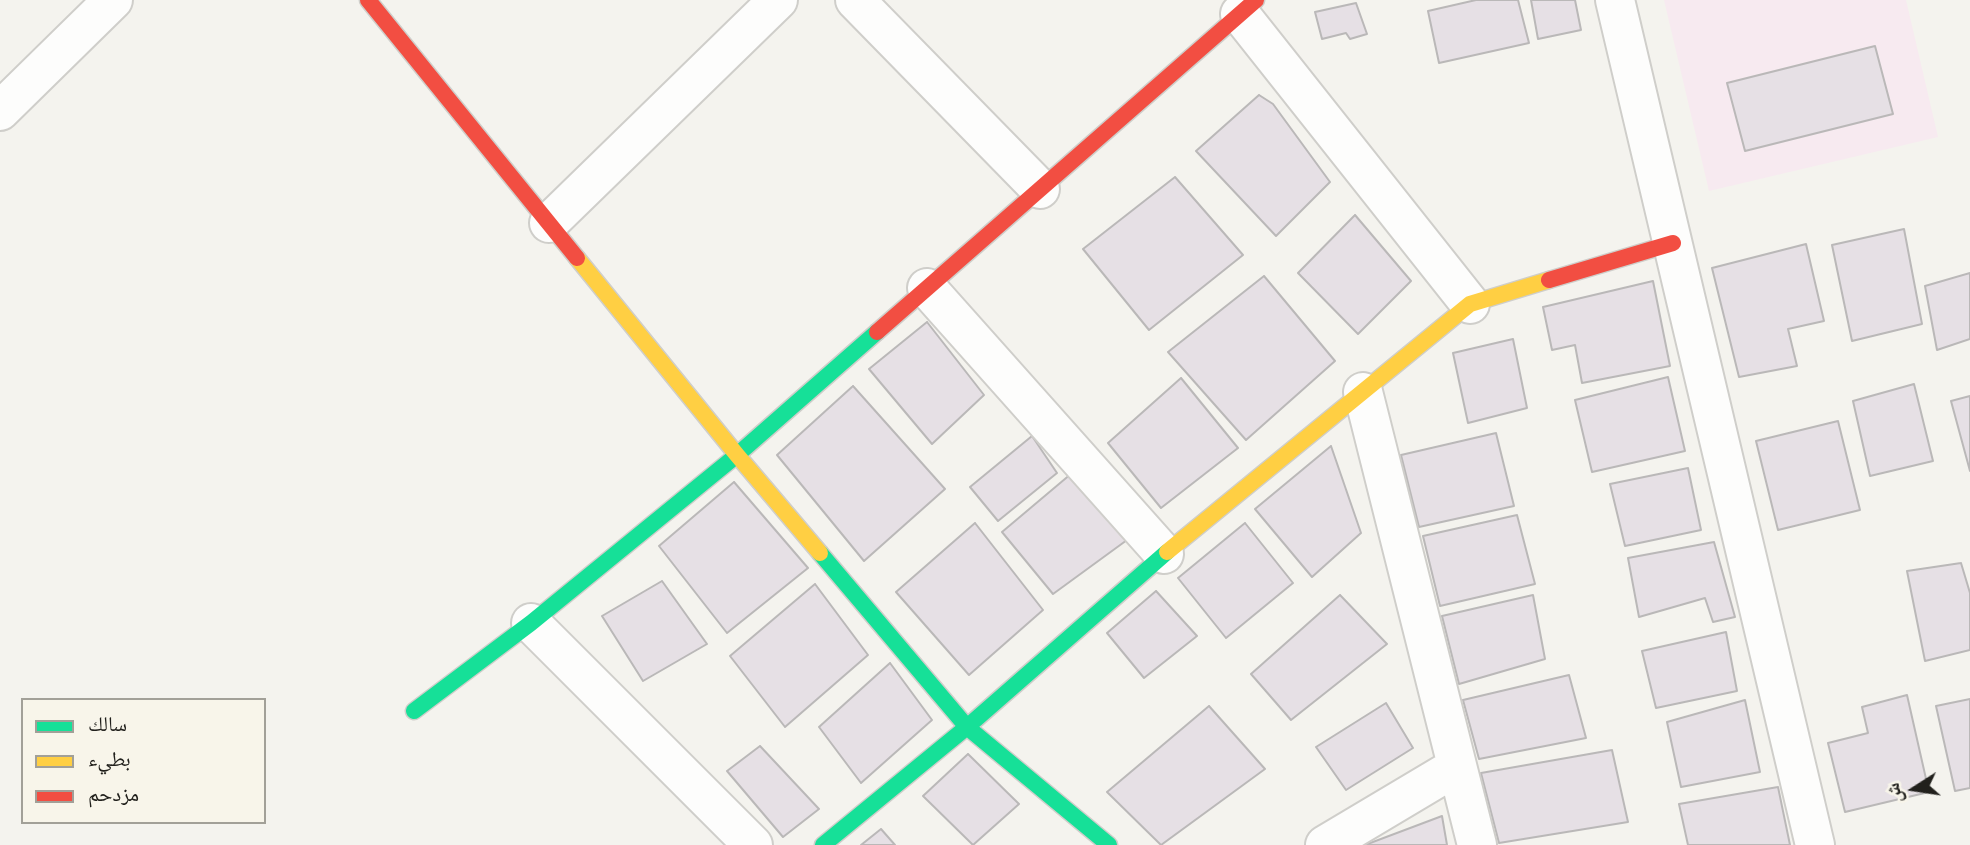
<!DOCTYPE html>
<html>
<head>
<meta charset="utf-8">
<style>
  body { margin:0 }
  #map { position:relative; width:1970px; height:845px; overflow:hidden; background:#f4f3ee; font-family:"Source Serif 4","Noto Naskh Arabic",serif }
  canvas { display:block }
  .legend { position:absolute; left:21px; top:698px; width:245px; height:126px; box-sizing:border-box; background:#f8f5ea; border:2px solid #a2a098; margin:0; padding:9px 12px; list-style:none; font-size:21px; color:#21201c }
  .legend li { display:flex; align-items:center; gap:14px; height:35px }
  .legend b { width:35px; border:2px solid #a2a098 }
  .north { position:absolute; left:1879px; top:754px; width:70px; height:70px; -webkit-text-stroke:5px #f8f5ea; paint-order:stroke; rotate:258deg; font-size:19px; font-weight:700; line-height:28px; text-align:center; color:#21201c }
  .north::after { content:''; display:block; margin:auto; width:24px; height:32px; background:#21201c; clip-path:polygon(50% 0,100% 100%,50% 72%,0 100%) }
</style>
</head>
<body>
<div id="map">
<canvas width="1970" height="845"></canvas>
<ul class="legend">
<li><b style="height:9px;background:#16e098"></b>سالك</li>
<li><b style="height:9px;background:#ffcf43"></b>بطيء</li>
<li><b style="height:9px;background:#f24e42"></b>مزدحم</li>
</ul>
<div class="north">ش</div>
</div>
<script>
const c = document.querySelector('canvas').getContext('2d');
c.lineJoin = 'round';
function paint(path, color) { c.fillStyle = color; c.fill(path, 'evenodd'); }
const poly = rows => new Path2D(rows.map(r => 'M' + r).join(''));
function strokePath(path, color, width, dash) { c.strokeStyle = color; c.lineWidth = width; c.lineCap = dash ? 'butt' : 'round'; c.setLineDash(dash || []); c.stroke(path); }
paint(poly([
  [1664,0,1906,0,1938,137,1709,191]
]), '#f7eaf0');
const building = poly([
  [1476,0,1518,0,1529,43,1439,63,1428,11,1476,0],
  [1531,0,1575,0,1581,30,1538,39,1531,0],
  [1356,3,1367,34,1350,39,1346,33,1322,39,1315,12,1356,3],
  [1875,46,1893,114,1745,151,1727,83,1875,46],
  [1259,95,1273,104,1330,182,1276,236,1196,151,1259,95],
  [1175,177,1243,255,1149,330,1083,249,1175,177],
  [1355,215,1411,281,1358,334,1298,273,1355,215],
  [1904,229,1922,324,1852,341,1832,245,1904,229],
  [1806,244,1824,321,1788,329,1797,366,1739,377,1712,268,1806,244],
  [1970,273,1970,339,1937,350,1925,286,1970,273],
  [1264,276,1335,361,1246,440,1168,352,1264,276],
  [1653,281,1670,366,1582,383,1575,345,1552,350,1543,307,1653,281],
  [927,322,984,395,932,444,869,369,927,322],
  [1513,339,1527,408,1468,423,1453,353,1513,339],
  [1668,377,1685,451,1592,472,1575,400,1668,377],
  [1181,378,1238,448,1161,508,1108,443,1181,378],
  [1914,384,1933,461,1870,476,1853,401,1914,384],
  [853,386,945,489,864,561,777,455,853,386],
  [1970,396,1970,471,1951,401,1970,396],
  [1838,421,1860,510,1778,530,1756,441,1838,421],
  [1496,433,1514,506,1419,527,1401,455,1496,433],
  [1032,436,1057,473,998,521,970,487,1032,436],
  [1331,446,1361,533,1312,577,1255,509,1331,446],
  [1688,468,1701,530,1625,546,1610,484,1688,468],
  [1072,473,1127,540,1053,594,1002,532,1072,473],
  [734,482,808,568,727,633,659,546,734,482],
  [1517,515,1535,584,1440,606,1423,536,1517,515],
  [975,523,1043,610,969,675,896,592,975,523],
  [1245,523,1293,583,1226,638,1178,578,1245,523],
  [1714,542,1735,617,1713,622,1705,598,1639,617,1628,558,1714,542],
  [1961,563,1970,593,1970,650,1925,661,1907,571,1961,563],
  [662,581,707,644,643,681,602,616,662,581],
  [815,584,868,655,785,727,730,656,815,584],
  [1156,591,1197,636,1144,678,1107,633,1156,591],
  [1340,595,1387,644,1291,720,1251,674,1340,595],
  [1533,595,1545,659,1459,684,1442,616,1533,595],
  [1726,632,1737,691,1656,708,1642,651,1726,632],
  [890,663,932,720,861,783,819,727,890,663],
  [1569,675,1586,738,1479,759,1463,700,1569,675],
  [1907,695,1929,792,1845,812,1828,743,1868,733,1862,707,1907,695],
  [1970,699,1970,788,1955,791,1936,706,1970,699],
  [1745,700,1760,772,1681,787,1667,722,1745,700],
  [1386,703,1413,748,1346,790,1316,747,1386,703],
  [1209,706,1265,769,1161,845,1107,792,1209,706],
  [760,746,819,809,783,837,727,771,760,746],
  [1612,750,1628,822,1499,843,1481,773,1612,750],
  [968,754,1019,804,973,845,923,796,968,754],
  [1778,787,1790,845,1688,845,1679,804,1778,787],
  [1442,816,1447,845,1365,845,1442,816],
  [881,829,895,845,861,845,881,829]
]);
paint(building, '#e6e0e5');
strokePath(building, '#bab8b8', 2);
const street = poly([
  [855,0,1040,189],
  [1615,0,1815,845],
  [1240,14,1470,304],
  [0,111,113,0],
  [549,223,778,0],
  [927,288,1164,554],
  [1363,392,1477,845],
  [531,623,753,845],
  [1325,845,1456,767]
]);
const fast = poly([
  [820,553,967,727,1109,845],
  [414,711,531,623,737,455,877,332],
  [823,845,967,727,1167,552]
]);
const slow = poly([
  [577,258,737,455,820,553],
  [1167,552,1470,304,1549,280]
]);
const jam = poly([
  [368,0,577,258],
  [1549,280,1673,243],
  [877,332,1256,0]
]);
strokePath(street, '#cfceca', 42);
strokePath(fast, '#cfceca', 19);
strokePath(slow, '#cfceca', 19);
strokePath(jam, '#cfceca', 19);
strokePath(street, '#fdfdfc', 38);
strokePath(fast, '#16e098', 16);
strokePath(slow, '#ffcf43', 16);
strokePath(jam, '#f24e42', 16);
</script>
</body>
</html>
